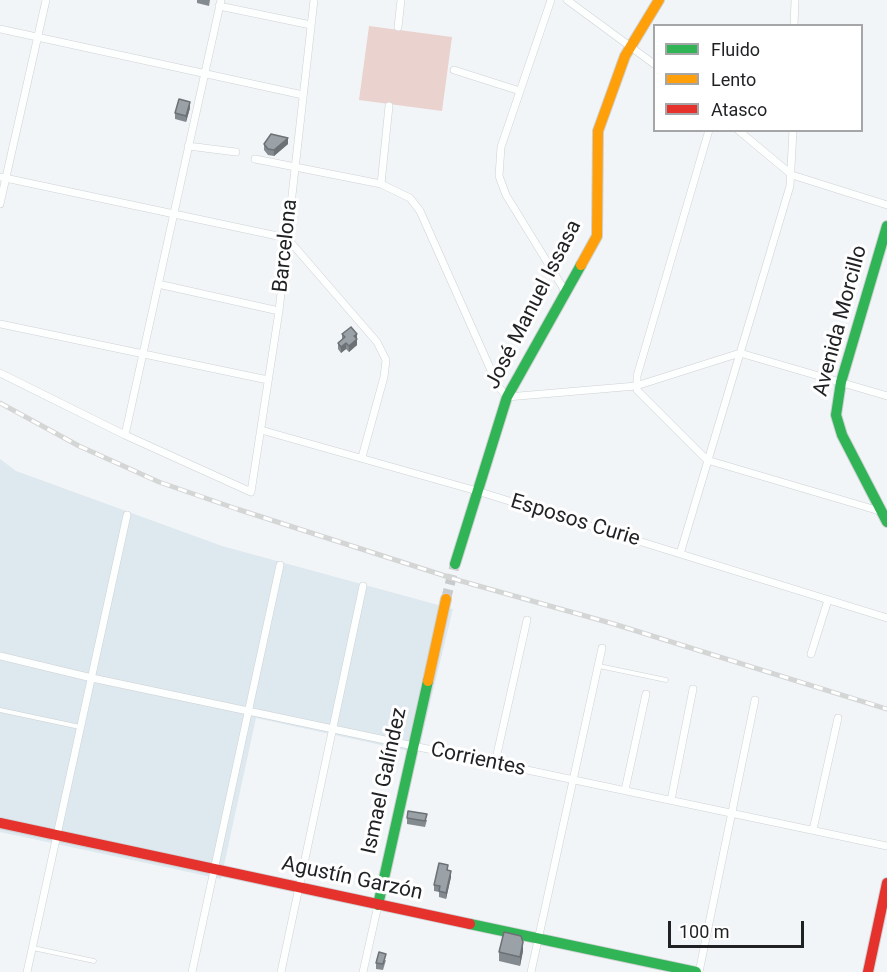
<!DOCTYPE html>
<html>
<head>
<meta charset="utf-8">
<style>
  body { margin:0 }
  #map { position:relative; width:887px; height:972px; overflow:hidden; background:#f2f5f8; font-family:Roboto,sans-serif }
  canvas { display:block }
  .legend { position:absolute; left:653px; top:24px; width:210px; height:108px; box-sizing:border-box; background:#fff; border:2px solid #a5a6a7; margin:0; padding:8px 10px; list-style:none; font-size:18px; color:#1f2123 }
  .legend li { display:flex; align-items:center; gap:12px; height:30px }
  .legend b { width:30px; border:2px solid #a5a6a7 }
  .scale { position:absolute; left:668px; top:921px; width:136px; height:27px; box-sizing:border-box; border:3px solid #1f2123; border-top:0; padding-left:8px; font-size:18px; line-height:21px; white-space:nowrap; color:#1f2123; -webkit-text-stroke:4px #fff; paint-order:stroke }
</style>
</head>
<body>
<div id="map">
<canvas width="887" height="972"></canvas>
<ul class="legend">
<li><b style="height:8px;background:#30b455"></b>Fluido</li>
<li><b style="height:8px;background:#ff9f0a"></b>Lento</li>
<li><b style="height:8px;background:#e5322d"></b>Atasco</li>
</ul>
<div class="scale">100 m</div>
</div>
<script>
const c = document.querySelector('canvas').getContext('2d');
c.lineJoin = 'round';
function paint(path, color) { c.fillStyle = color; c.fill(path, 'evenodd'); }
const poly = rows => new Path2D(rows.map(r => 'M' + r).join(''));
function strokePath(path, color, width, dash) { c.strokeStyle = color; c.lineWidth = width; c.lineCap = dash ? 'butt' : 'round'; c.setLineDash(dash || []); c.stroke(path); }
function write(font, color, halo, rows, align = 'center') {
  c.font = font + ' Roboto,sans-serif'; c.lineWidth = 6; c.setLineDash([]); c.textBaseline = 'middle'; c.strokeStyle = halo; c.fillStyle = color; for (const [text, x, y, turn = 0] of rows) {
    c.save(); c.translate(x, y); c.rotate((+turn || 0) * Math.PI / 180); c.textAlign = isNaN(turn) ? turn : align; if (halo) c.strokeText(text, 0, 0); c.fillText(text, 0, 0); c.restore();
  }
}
paint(poly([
  [0,459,16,471,222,546,453,609,418,753,256,718,221,879,0,832]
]), '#dee8ef');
paint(poly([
  [369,26,452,37,442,111,359,100]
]), '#ead2cf');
strokePath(poly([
  [446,599,455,564]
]), '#c8cbcd', 10, [10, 5]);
const lane = poly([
  [599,666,666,680],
  [0,710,80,727],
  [33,948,94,961]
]);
const street = poly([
  [551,0,501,147,499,176,506,195,565,291],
  [567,0,654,64],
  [219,6,311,25],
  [794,26,795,0],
  [398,27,401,0],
  [0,29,303,95],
  [454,70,520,91],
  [709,130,637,376,637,390,707,460,883,512],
  [738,130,792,175,887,205],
  [188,146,236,152],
  [255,159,381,184,410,198,420,211,498,386,507,397,636,386,740,353,887,396],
  [0,177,287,238,377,342,386,360,384,377,362,457],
  [381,184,389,106],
  [0,204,46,0],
  [158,284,279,311],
  [0,324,268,380],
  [0,373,125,435,251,492,279,311,314,0],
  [261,430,477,491,887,618],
  [125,435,221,0],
  [680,554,790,186,793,130],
  [811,654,828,600],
  [0,656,92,678,887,846],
  [495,763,527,620],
  [625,790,646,694],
  [671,800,693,689],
  [813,830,838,718],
  [27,972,127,515],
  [192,972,280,565],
  [281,972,363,586],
  [363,972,378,905],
  [531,972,602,648],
  [699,972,755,700]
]);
const fast = poly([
  [887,226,841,382,836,415,842,435,887,522],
  [455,564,507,397,581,265],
  [378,905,428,681],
  [470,924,696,972]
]);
const slow = poly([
  [581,265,597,236,598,131,625,56,659,0],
  [428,681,446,599]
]);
const jam = poly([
  [0,823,470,924],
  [868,972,887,883]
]);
strokePath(lane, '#ced1d3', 5);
strokePath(street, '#ced1d3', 8);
strokePath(fast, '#ced1d3', 12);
strokePath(slow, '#ced1d3', 12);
strokePath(jam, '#ced1d3', 12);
strokePath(lane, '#fdfefe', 4);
strokePath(street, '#fdfefe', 7);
strokePath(fast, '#30b455', 10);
strokePath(slow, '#ff9f0a', 10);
strokePath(jam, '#e5322d', 10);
const rail = poly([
  [0,403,79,446,159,482,237,509,461,581,614,624,887,709]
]);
strokePath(rail, '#d4d6d6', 5);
strokePath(rail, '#fff', 3, [9]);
paint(poly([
  [197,0,210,0,209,6,197,3],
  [190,108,186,122,175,119,175,113],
  [264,144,288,144,274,156,268,155,264,150],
  [342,334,357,334,357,345,349,352,346,349,341,353,338,349,338,343,342,339],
  [407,818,427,820,425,827,407,824],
  [448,871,451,877,446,899,439,897,439,892,434,891,434,885],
  [523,951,520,966,499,961,499,952],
  [386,960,383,970,376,969,376,963]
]), '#848b90');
paint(poly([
  [190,102,190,108,186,122,186,116],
  [288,138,288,144,274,156,274,150],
  [357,334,357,345,349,352,349,346,354,336],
  [346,343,346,349,341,353,341,347],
  [451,871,451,877,446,899,446,893],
  [523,942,523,951,520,966,520,957]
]), '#6c7176');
const building = poly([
  [179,99,190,102,186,116,175,113,179,99],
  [271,134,288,138,274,150,268,149,264,144,271,134],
  [351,327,357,334,354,336,357,339,349,346,346,343,341,347,338,343,345,337,342,334,351,327],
  [408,811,427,814,425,821,407,818,408,811],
  [439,863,448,865,447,870,451,871,446,893,439,891,440,886,434,885,439,863],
  [504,932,521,936,523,942,520,957,499,952,504,932],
  [379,952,386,954,383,964,376,963,379,952]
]);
paint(building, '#9aa2a8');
strokePath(building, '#6c7176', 1.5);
write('21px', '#1f2123', '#fff', [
  ["Barcelona",286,246,-84],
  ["José Manuel Issasa",534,305,-63],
  ["Avenida Morcillo",841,321,-75],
  ["Esposos Curie",575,521,17],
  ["Corrientes",478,760,12],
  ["Ismael Galíndez",385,781,-78],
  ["Agustín Garzón",352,879,12]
]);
</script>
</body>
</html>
